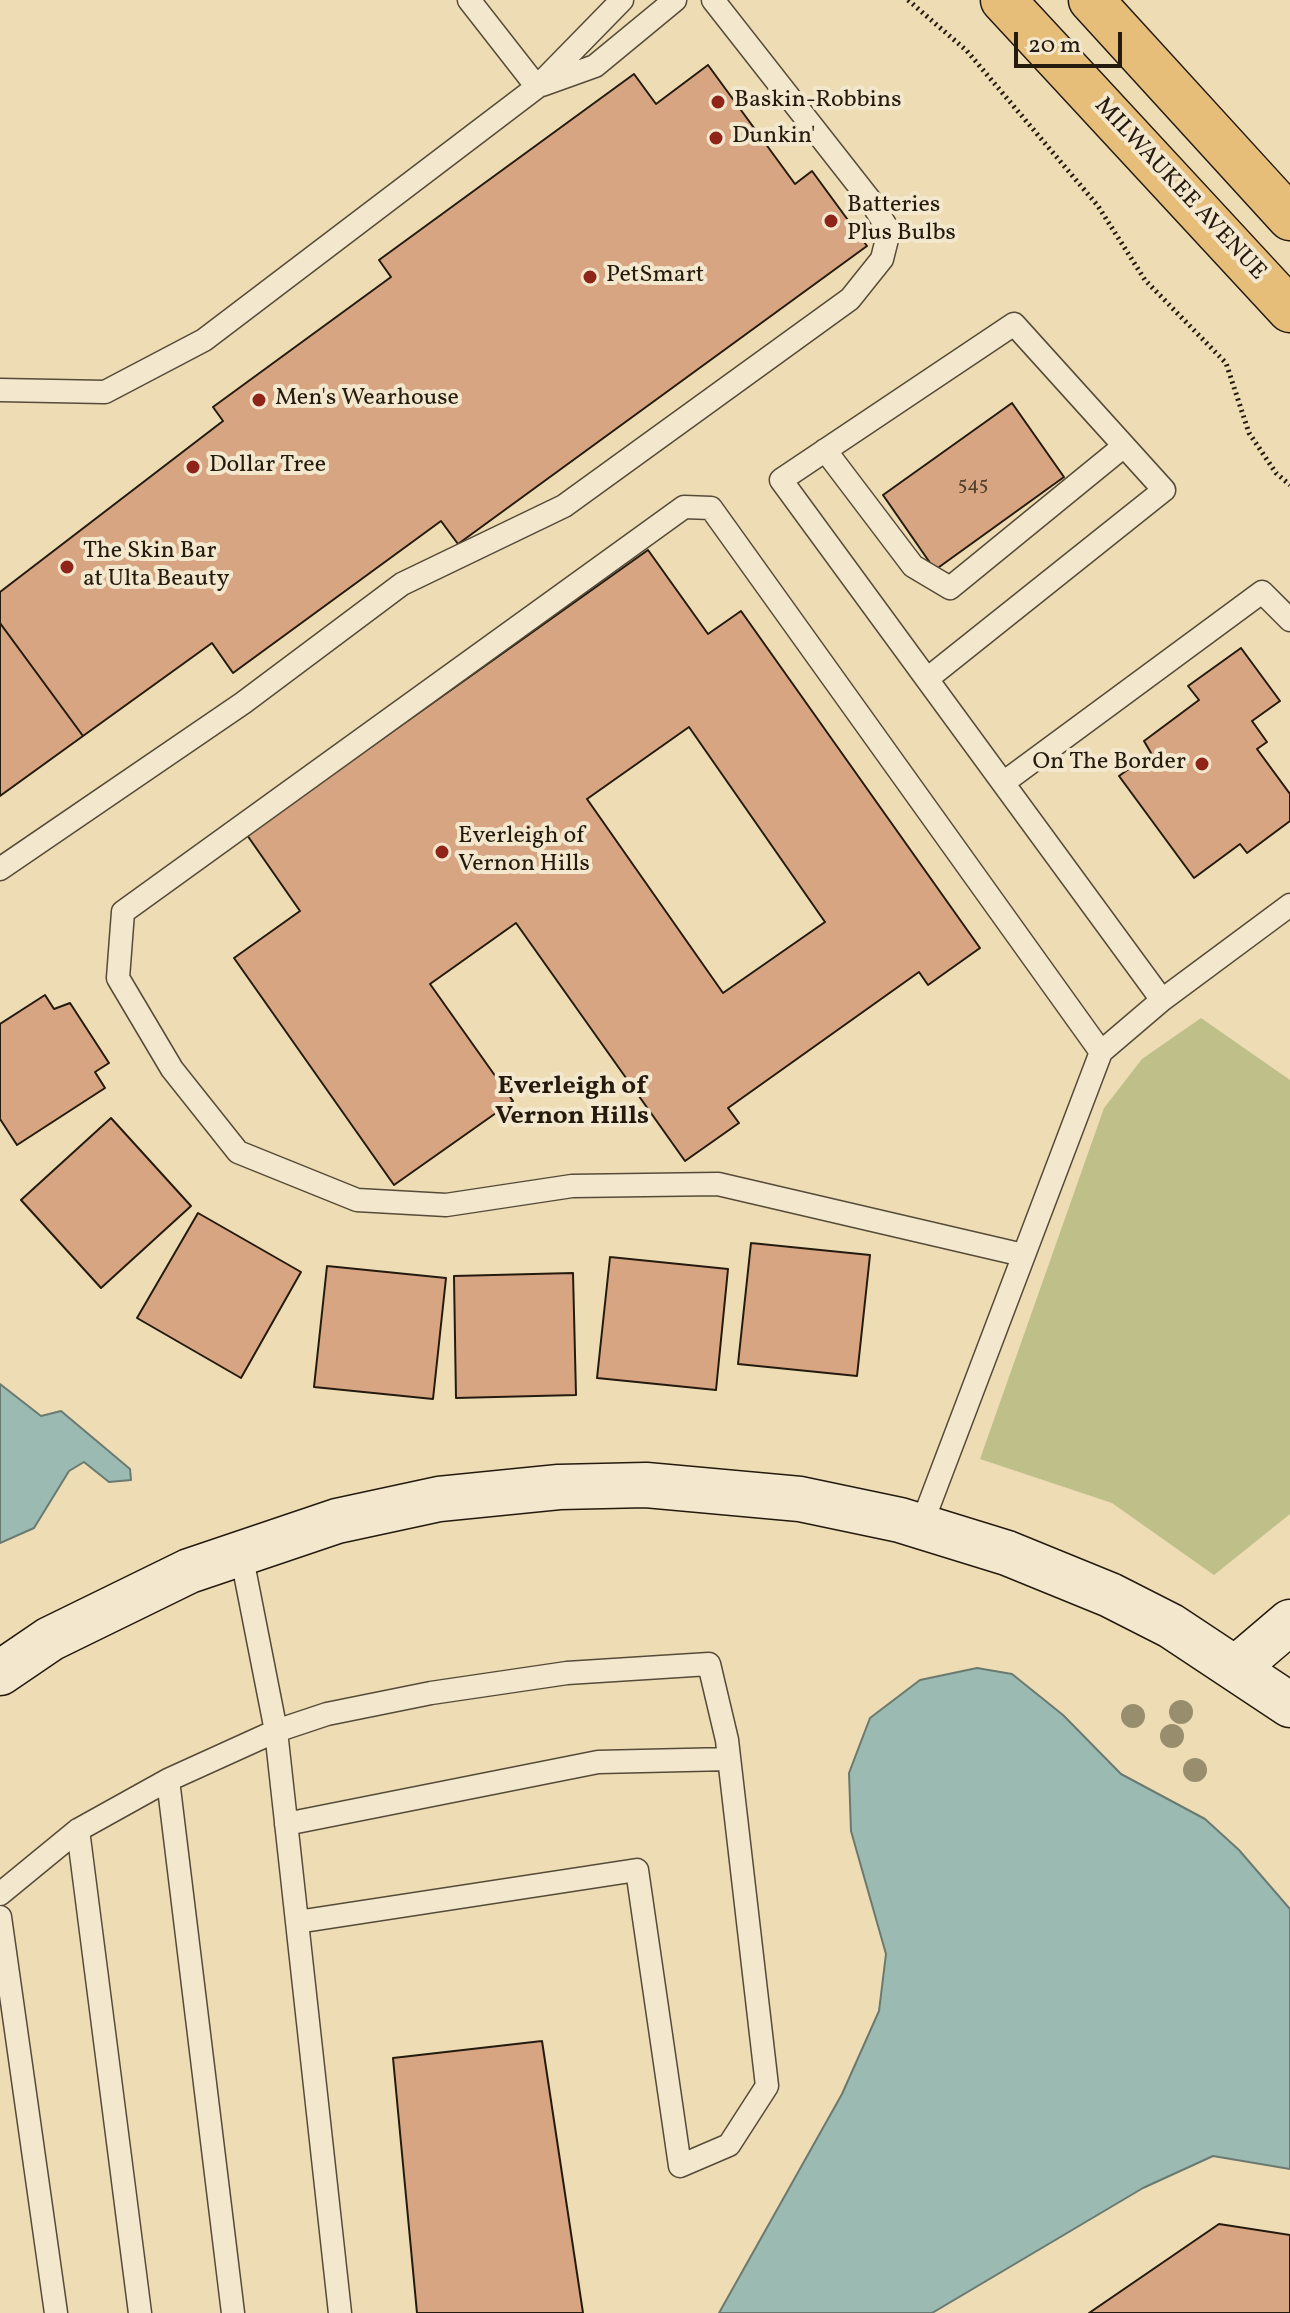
<!DOCTYPE html>
<html>
<head>
<meta charset="utf-8">
<style>
  body { margin:0 }
  #map { position:relative; width:1290px; height:2313px; overflow:hidden; background:#eddcb4; font-family:Vollkorn,serif }
  canvas { display:block }
  .scale { position:absolute; left:1014px; top:32px; width:108px; height:36px; box-sizing:border-box; border:4px solid #241b0e; border-top:0; padding-left:10px; font-size:24px; line-height:28px; white-space:nowrap; color:#241b0e; -webkit-text-stroke:6px #f3e8ce; paint-order:stroke }
</style>
</head>
<body>
<div id="map">
<canvas width="1290" height="2313"></canvas>
<div class="scale">20 m</div>
</div>
<script>
const c = document.querySelector('canvas').getContext('2d');
c.lineJoin = 'round';
function paint(path, color) { c.fillStyle = color; c.fill(path, 'evenodd'); }
const poly = rows => new Path2D(rows.map(r => 'M' + r).join(''));
function strokePath(path, color, width, dash) { c.strokeStyle = color; c.lineWidth = width; c.lineCap = dash ? 'butt' : 'round'; c.setLineDash(dash || []); c.stroke(path); }
function write(font, color, halo, rows, align = 'center') {
  c.font = font + ' Vollkorn,serif'; c.lineWidth = 8; c.setLineDash([]); c.textBaseline = 'middle'; c.strokeStyle = halo; c.fillStyle = color; for (const [text, x, y, turn = 0] of rows) {
    c.save(); c.translate(x, y); c.rotate((+turn || 0) * Math.PI / 180); c.textAlign = isNaN(turn) ? turn : align; if (halo) c.strokeText(text, 0, 0); c.fillText(text, 0, 0); c.restore();
  }
}
paint(poly([
  [1201,1018,1290,1080,1290,1514,1214,1575,1112,1503,980,1459,1104,1108,1142,1059]
]), '#bebf89');
const water = poly([
  [0,1384,41,1416,61,1411,130,1469,131,1480,109,1482,84,1462,69,1471,34,1528,0,1543,0,1384],
  [977,1668,1012,1674,1063,1715,1121,1774,1205,1819,1239,1850,1290,1909,1290,2169,1213,2156,1143,2188,932,2313,719,2313,842,2094,879,2011,886,1954,851,1831,849,1773,870,1718,920,1680,977,1668]
]);
paint(water, '#9abab2');
strokePath(water, '#6b7a70', 2);
const building = poly([
  [708,65,795,184,812,171,867,246,458,544,441,521,233,673,212,643,83,736,0,623,0,592,223,421,213,407,391,277,379,260,634,74,656,104,708,65],
  [1012,403,1064,477,935,570,883,495,1012,403],
  [648,550,708,634,741,611,980,948,928,985,919,972,728,1108,739,1123,685,1161,516,923,430,984,513,1101,394,1185,234,958,300,911,247,835,648,550],
  [689,727,825,922,723,993,587,799,689,727],
  [0,623,83,736,0,796,0,623],
  [1241,648,1280,701,1252,721,1267,742,1257,749,1290,794,1290,821,1247,853,1240,844,1194,878,1119,776,1151,753,1144,741,1199,700,1188,686,1241,648],
  [45,995,54,1009,70,1003,109,1063,95,1072,105,1088,17,1145,0,1119,0,1024,45,995],
  [111,1118,191,1206,101,1288,21,1200,111,1118],
  [198,1213,301,1272,241,1378,137,1318,198,1213],
  [751,1243,870,1255,857,1376,738,1364,751,1243],
  [610,1257,728,1269,716,1390,597,1378,610,1257],
  [327,1266,446,1278,433,1399,314,1387,327,1266],
  [573,1273,576,1395,456,1398,454,1276,573,1273],
  [542,2041,583,2313,417,2313,393,2058,542,2041],
  [1219,2224,1290,2235,1290,2313,1089,2313,1219,2224]
]);
paint(building, '#d8a583');
strokePath(building, '#241b0e', 2);
const lane = poly([
  [469,0,537,87],
  [542,85,595,66,675,0],
  [0,390,105,392,204,340,537,87,622,0],
  [825,450,913,566,950,588,1124,446],
  [1003,783,1262,592,1290,620],
  [0,869,243,703,402,584,564,506,850,299,882,259,889,231,870,200,713,0],
  [1162,1000,1290,905],
  [1023,1255,718,1184,572,1186,446,1205,357,1200,238,1152,172,1069,118,978,123,912,684,507,711,508,1101,1052],
  [921,1526,1101,1052,1162,1000,781,480,1014,324,1164,490,927,679],
  [286,1824,598,1762,729,1759],
  [78,1830,140,2313],
  [0,1894,78,1830,168,1780],
  [0,1917,56,2313],
  [297,1922,637,1870,680,2166,729,2145,767,2086,727,1740,709,1664,567,1673,431,1693,327,1714,276,1731,297,1922,340,2313],
  [233,2313,168,1780,276,1731,241,1553]
]);
const secondary = poly([
  [1236,1668,1290,1622],
  [0,1673,50,1639,189,1571,337,1521,439,1499,559,1487,646,1485,800,1499,900,1520,1007,1553,1110,1595,1171,1626,1290,1705]
]);
const primary = poly([
  [1003,0,1290,310],
  [1091,0,1290,218]
]);
strokePath(lane, '#564b38', 25);
strokePath(secondary, '#241b0e', 47);
strokePath(primary, '#241b0e', 47);
strokePath(poly([
  [908,0,967,51,1098,206,1145,280,1226,363,1249,433,1276,473,1290,485]
]), '#241b0e', 5, [2, 4]);
strokePath(lane, '#f3e8ce', 22);
strokePath(secondary, '#f3e8ce', 44);
strokePath(primary, '#e6be7a', 44);
c.fillStyle = '#988d6d';
for (const [x, y] of [
  [1181,1712],
  [1133,1716],
  [1172,1736],
  [1195,1770]
]) { c.beginPath(); c.arc(x, y, 12, 0, 2 * Math.PI); c.fill(); }
for (const [x, y, r, color] of [
  [718,102,8,"#8f2418"],
  [716,138,8,"#8f2418"],
  [831,221,8,"#8f2418"],
  [590,277,8,"#8f2418"],
  [259,400,8,"#8f2418"],
  [193,467,8,"#8f2418"],
  [67,567,8,"#8f2418"],
  [1202,764,8,"#8f2418"],
  [442,852,8,"#8f2418"]
]) { const dot = new Path2D(); dot.arc(x, y, r, 0, 2 * Math.PI); c.fillStyle = color; c.fill(dot); strokePath(dot, '#f3e8ce', 3); }
write('20px', '#513e2b', null, [
  ["545",973,486]
]);
write('24px', '#241b0e', '#f3e8ce', [
  ["Baskin-Robbins",734,102],
  ["Dunkin'",732,138],
  ["Batteries",847,207],
  ["Plus Bulbs",847,235],
  ["PetSmart",606,277],
  ["Men's Wearhouse",275,400],
  ["Dollar Tree",209,467],
  ["The Skin Bar",83,553],
  ["at Ulta Beauty",83,581],
  ["On The Border",1186,764,"right"],
  ["Everleigh of",458,838],
  ["Vernon Hills",458,866]
], 'left');
write('24px', '#241b0e', '#f3e8ce', [
  ["MILWAUKEE AVENUE",1179,190,47]
]);
write('bold 26px', '#241b0e', '#f3e8ce', [
  ["Everleigh of",572,1088],
  ["Vernon Hills",572,1118]
]);
</script>
</body>
</html>
